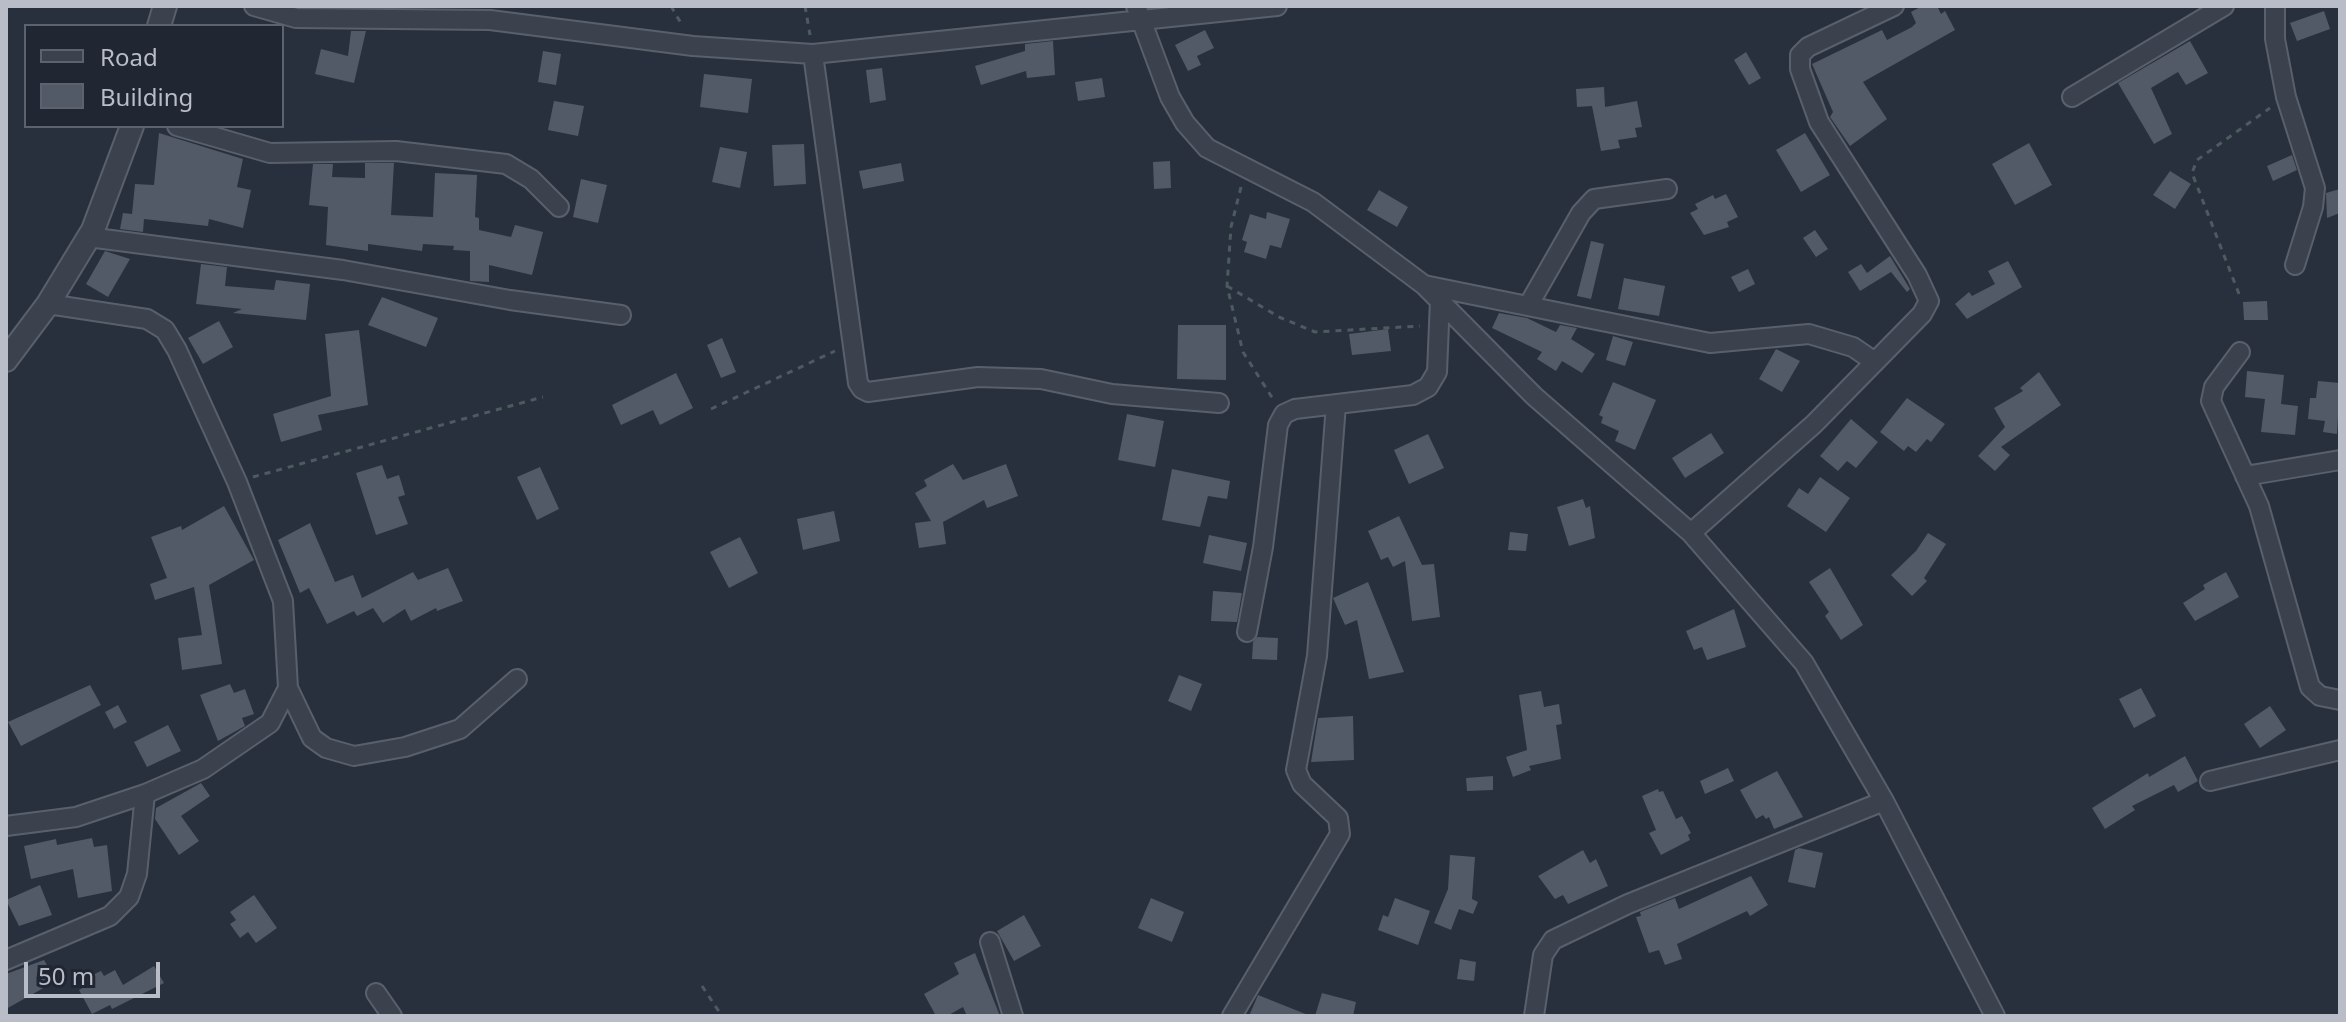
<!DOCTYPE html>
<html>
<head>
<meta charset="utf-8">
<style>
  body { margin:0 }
  #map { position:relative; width:2346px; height:1022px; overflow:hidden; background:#28303d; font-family:"Noto Sans",sans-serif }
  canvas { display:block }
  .frame { position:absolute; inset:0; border:8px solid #b8bdc8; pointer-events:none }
  .legend { position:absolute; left:24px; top:24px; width:260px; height:104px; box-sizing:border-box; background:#212732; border:2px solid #5d636e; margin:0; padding:10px 14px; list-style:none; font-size:24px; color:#b8bdc8 }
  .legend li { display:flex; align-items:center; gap:16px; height:40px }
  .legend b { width:40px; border:2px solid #5d636e }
  .scale { position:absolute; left:24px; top:962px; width:136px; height:36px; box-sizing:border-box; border:4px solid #b8bdc8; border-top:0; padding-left:10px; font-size:24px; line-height:28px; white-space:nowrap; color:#b8bdc8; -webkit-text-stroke:6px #212732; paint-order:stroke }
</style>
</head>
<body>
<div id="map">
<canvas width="2346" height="1022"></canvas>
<div class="frame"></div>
<ul class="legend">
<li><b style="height:10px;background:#3c424d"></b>Road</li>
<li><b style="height:22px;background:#525967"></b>Building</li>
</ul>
<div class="scale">50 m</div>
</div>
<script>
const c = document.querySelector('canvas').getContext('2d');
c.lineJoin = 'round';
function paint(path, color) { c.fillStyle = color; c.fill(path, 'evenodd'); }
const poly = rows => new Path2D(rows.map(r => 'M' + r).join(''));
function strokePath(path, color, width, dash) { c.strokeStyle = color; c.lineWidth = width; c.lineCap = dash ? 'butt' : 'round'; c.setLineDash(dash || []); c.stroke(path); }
paint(poly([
  [1922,6,1937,6,1941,14,1945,11,1955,30,1863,82,1887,119,1850,146,1830,117,1833,112,1812,64,1882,30,1887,40,1912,27,1916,23,1911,12],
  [2324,11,2330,29,2297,41,2290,23],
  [1205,30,1214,48,1197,56,1201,65,1188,71,1175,45],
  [351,31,366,31,354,83,315,74,321,49,348,56],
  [1053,41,1055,75,1027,78,1026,71,981,85,975,66,1025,51,1025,44],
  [2190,41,2208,73,2186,85,2178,72,2151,88,2172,134,2154,144,2118,83],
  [543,51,561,54,556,85,538,82],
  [1746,52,1761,78,1749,85,1734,60],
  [882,68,886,100,870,103,866,70],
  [704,74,752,79,748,113,700,107],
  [1102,78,1105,97,1078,101,1075,82],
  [1604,87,1605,107,1637,101,1642,127,1635,128,1637,137,1618,140,1620,148,1601,151,1592,106,1577,107,1576,89],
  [554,101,584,106,578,136,548,130],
  [159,133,243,159,237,187,251,190,243,228,209,219,208,226,144,219,143,232,120,229,123,213,132,214,135,184,154,185],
  [1805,133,1830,175,1801,192,1776,150],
  [2029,143,2052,185,2015,205,1992,164],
  [804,144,806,184,774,186,772,145],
  [720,147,747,152,740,188,712,182],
  [2292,155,2297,170,2273,181,2267,166],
  [1170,161,1171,188,1154,189,1153,162],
  [365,163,394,163,391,215,433,217,435,173,477,175,475,217,479,218,479,230,511,237,515,225,543,232,532,275,489,265,489,282,470,281,470,251,453,250,454,246,423,244,422,251,368,244,368,251,326,245,328,207,309,205,313,164,333,164,332,177,365,178],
  [901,163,904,181,863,189,859,171],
  [2170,171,2191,184,2175,209,2153,195],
  [581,179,607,185,598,223,573,217],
  [2340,189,2340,213,2327,218,2326,193],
  [1379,190,1408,207,1397,227,1367,210],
  [1726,194,1738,217,1727,222,1729,227,1704,235,1690,213,1698,209,1695,204,1713,195,1715,199],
  [1267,212,1290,219,1281,248,1270,245,1266,259,1244,252,1247,242,1242,240,1250,214,1266,219],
  [1815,230,1828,249,1816,257,1803,238],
  [1591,241,1604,244,1591,299,1577,296],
  [105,251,130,259,108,297,86,284],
  [1890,256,1910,289,1907,292,1891,272,1860,291,1848,272,1861,264,1867,273],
  [2008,261,2022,287,1967,319,1955,304,1969,292,1972,296,1995,284,1988,271],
  [201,264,227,267,225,286,274,290,276,280,310,284,306,320,233,313,242,309,196,304],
  [1748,269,1755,284,1739,292,1731,277],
  [1624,278,1665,286,1659,316,1618,309],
  [382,297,438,318,426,347,368,325],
  [2267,301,2268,320,2244,320,2243,302],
  [1499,313,1527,318,1556,332,1560,325,1577,328,1571,339,1595,354,1582,373,1562,361,1556,371,1537,359,1542,352,1492,328],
  [219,321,233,347,203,364,188,338],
  [1178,325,1226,325,1226,380,1177,379],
  [1388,329,1391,351,1352,355,1349,334],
  [359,330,368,405,318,415,322,430,281,442,273,414,331,396,325,334],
  [1613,336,1633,342,1625,366,1606,360],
  [722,338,736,372,721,378,707,345],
  [1776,349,1800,361,1782,392,1759,379],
  [2247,371,2284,375,2281,404,2298,406,2295,435,2261,432,2265,399,2245,397],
  [2039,372,2061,405,2001,447,2010,455,1995,471,1978,456,2005,427,1994,408,2023,391,2020,388],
  [676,373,693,408,660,425,653,410,621,425,612,405],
  [2318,381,2340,383,2337,434,2323,432,2325,421,2308,419,2310,398,2316,398],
  [1613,382,1656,400,1635,450,1615,441,1619,431,1601,423,1603,417,1599,415],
  [1907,398,1945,424,1931,442,1927,439,1916,452,1908,446,1904,451,1880,432],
  [1127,414,1164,421,1155,467,1118,460],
  [1851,419,1878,442,1856,468,1847,461,1838,471,1820,456],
  [1711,433,1724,453,1685,478,1672,458],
  [1428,434,1444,468,1409,484,1394,450],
  [953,464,963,480,1006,464,1018,496,987,508,984,500,943,522,946,544,919,548,915,523,931,521,915,493,927,486,924,480],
  [382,465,387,479,399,475,405,495,398,497,408,524,376,535,356,473],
  [540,467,559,509,537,520,517,477],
  [1172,469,1230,481,1227,499,1208,496,1200,527,1162,520],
  [1820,477,1850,498,1826,532,1787,506,1799,488,1808,494],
  [1583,499,1586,508,1590,506,1595,538,1569,546,1557,507],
  [224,506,254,560,209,585,222,664,182,670,178,638,202,635,194,587,155,600,150,584,167,578,151,537,181,526,182,530],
  [834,511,840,541,803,550,797,519],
  [1399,516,1422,565,1434,564,1440,617,1412,621,1405,561,1393,567,1388,557,1381,560,1368,531],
  [310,523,335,582,353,575,362,598,413,572,418,580,448,568,463,601,437,611,436,608,411,621,405,609,383,623,373,608,357,616,354,611,327,624,309,588,300,593,278,540],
  [1510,532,1528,534,1526,551,1508,550],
  [1928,533,1946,544,1924,578,1927,581,1912,596,1891,575,1916,551],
  [1209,535,1247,543,1241,571,1203,563],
  [740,537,758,573,729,588,710,552],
  [1830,568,1863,625,1841,640,1825,616,1829,612,1809,582],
  [2226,572,2239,597,2195,621,2183,603,2205,589,2203,585],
  [1368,582,1404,672,1369,679,1357,620,1345,625,1333,598],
  [1213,591,1242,593,1237,622,1211,621],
  [1734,609,1746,647,1707,660,1702,647,1694,650,1686,631],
  [1257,637,1278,638,1277,660,1252,659,1253,642],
  [1179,675,1202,684,1191,711,1168,701],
  [230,684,234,693,245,689,254,714,242,718,245,726,218,741,200,695],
  [90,685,101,705,21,746,8,722],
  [2141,688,2156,716,2134,728,2119,699],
  [1541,691,1544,707,1559,704,1562,724,1556,725,1561,759,1529,766,1531,770,1513,777,1506,757,1527,750,1519,695],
  [118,705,127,722,114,729,105,712],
  [2270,706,2286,730,2260,748,2244,724],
  [1353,716,1354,760,1311,762,1318,718],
  [168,725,181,751,147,767,134,742],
  [2185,756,2198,781,2178,792,2174,785,2132,806,2135,810,2105,829,2092,808,2148,773,2149,777],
  [1728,768,1734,781,1705,794,1700,781],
  [1777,771,1803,817,1774,829,1769,817,1766,819,1763,815,1756,819,1740,790],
  [1493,776,1493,790,1467,791,1466,778],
  [201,783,210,796,181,816,199,841,179,855,155,819,156,808],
  [1658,789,1659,792,1663,791,1676,819,1682,816,1691,833,1688,835,1690,840,1661,855,1649,833,1656,830,1642,796],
  [92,838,94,847,107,845,112,891,78,898,73,869,31,879,24,846,56,839,57,845],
  [1799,848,1823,853,1815,888,1788,882,1795,850],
  [1583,850,1590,863,1596,859,1608,886,1568,904,1563,895,1555,899,1538,876],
  [1450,855,1475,857,1472,899,1478,902,1473,914,1459,909,1451,930,1434,923,1448,889],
  [1751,876,1768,905,1750,916,1747,911,1677,944,1682,959,1665,965,1659,950,1649,953,1636,917,1641,916,1640,912,1675,898,1679,909],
  [40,885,52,915,19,926,6,900],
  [254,895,277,928,256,943,248,932,240,938,230,924,236,920,230,912],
  [1151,898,1184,912,1172,942,1138,928],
  [1395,898,1430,911,1418,945,1378,930,1383,915,1388,917],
  [1024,915,1041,946,1014,961,997,931],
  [975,953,1000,1016,967,1016,963,1007,947,1016,936,1016,924,994,959,974,954,963],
  [1460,959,1476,962,1474,981,1457,979],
  [44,960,56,981,6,1009,6,974],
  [154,966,164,983,112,1009,110,1005,92,1014,79,990,89,984,86,978,101,971,104,976,115,970,123,985],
  [1322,993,1356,1002,1353,1016,1315,1016],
  [1258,995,1308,1015,1308,1016,1249,1016]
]), '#525967');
const minor = poly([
  [254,6,296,18,490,20,693,46,813,54,1277,6],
  [1136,6,1170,97,1185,123,1207,148,1313,202,1424,285,1534,396,1691,533,1804,663,1884,801,1995,1016],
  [2275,6,2275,39,2286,97,2315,188,2313,207,2295,265],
  [813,54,858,383,862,389,868,392,978,377,1041,379,1112,394,1219,403],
  [2072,97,2224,6],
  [177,126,270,153,396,151,506,164,531,179,559,207],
  [88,237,343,270,510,300,621,315],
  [1424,285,1710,343,1809,334,1853,347,1875,362],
  [1528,306,1581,213,1594,199,1667,189],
  [2240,352,2214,387,2211,401,2259,506,2310,687,2320,696,2340,700],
  [2245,476,2340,460],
  [1691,533,1814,424,1922,314,1929,301,1917,275,1819,122,1800,69,1800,55,1808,47,1894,6],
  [1247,632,1263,547,1278,425,1284,414,1295,409,1413,395,1428,387,1437,372,1440,300],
  [288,688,312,738,326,748,354,756,405,747,460,729,517,679],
  [2210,781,2340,750],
  [6,826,76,817,145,794,203,769,270,723,288,688,283,601,237,482,177,350,165,330,147,319,48,304],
  [990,942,1013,1016],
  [6,960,110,916,129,897,137,874,145,794],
  [376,993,392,1016],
  [1232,1016,1340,834,1338,818,1302,784,1296,770,1317,656,1336,404],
  [1534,1016,1543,955,1553,940,1628,904,1884,801]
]);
const tertiary = poly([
  [159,26,165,6],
  [6,360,48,304,93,230,132,126]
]);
strokePath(minor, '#5a606b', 22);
strokePath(tertiary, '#5a606b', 26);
strokePath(poly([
  [671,6,682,25],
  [805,6,810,35],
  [1241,187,1231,227,1227,286,1243,352,1273,399],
  [1227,286,1279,317,1315,332,1420,326],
  [2239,294,2192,173,2197,160,2270,108],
  [711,409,835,351],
  [253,477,543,397],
  [702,986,722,1016]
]), '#4c5b5f', 3, [6, 6]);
strokePath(minor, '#3c424d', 18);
strokePath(tertiary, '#3c424d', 22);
</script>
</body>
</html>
